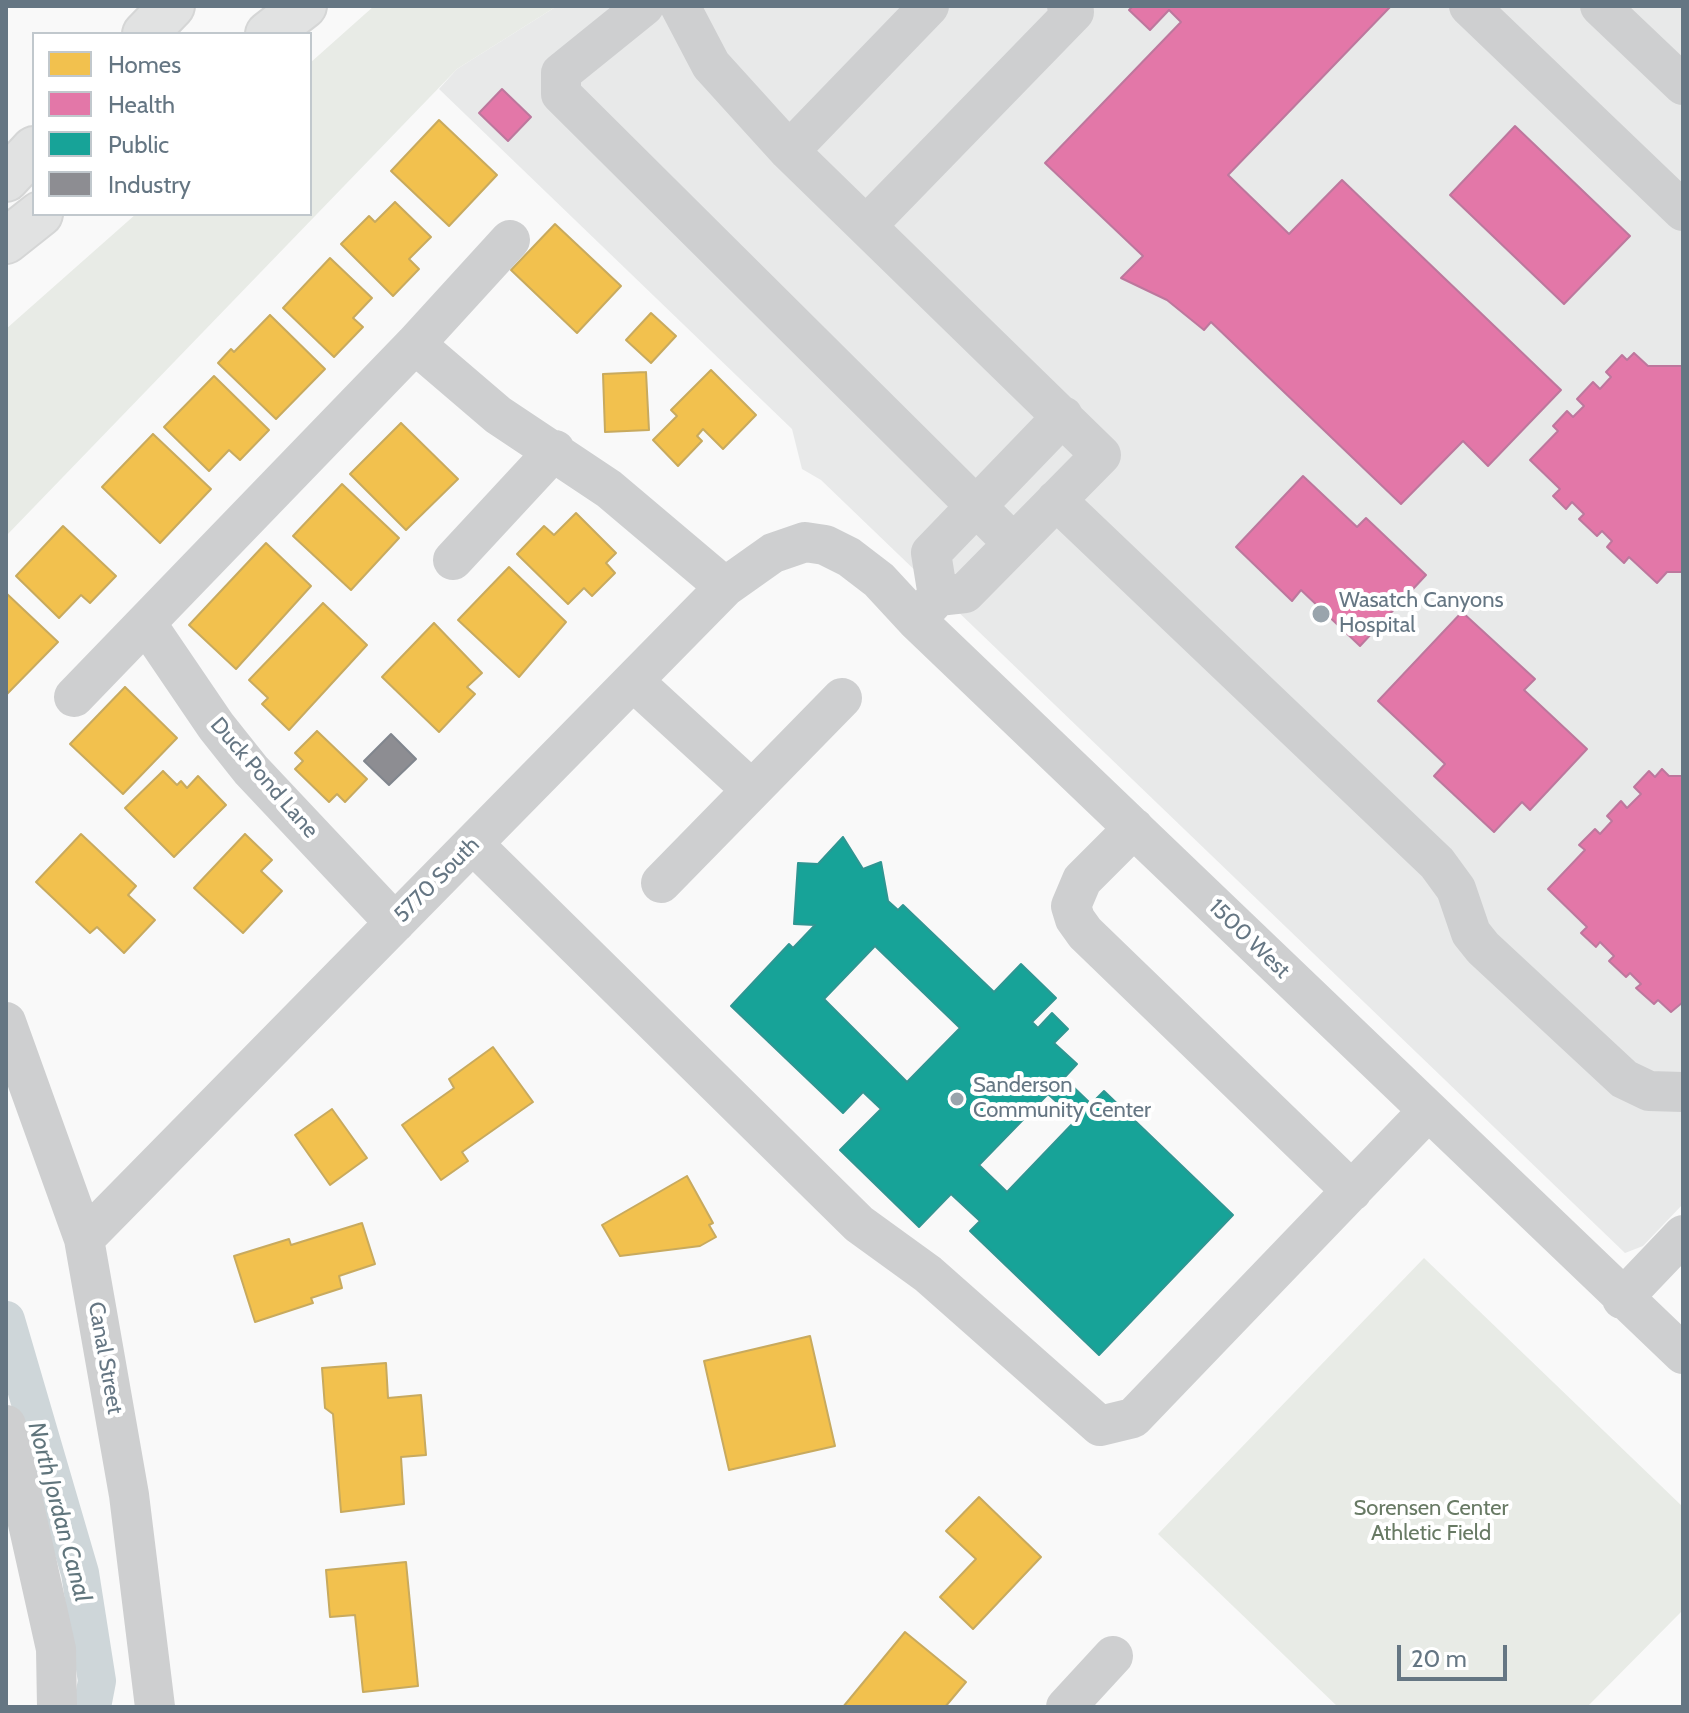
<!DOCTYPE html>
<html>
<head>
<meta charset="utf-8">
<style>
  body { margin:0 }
  #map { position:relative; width:1689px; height:1713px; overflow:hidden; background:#f9f9f9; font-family:Cabin,sans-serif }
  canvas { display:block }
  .frame { position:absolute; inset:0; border:8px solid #657683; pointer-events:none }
  .legend { position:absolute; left:32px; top:32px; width:280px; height:184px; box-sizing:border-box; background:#fff; border:2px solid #c1c8cd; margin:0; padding:10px 14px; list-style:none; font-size:24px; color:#657683 }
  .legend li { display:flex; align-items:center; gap:16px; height:40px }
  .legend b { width:40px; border:2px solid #c1c8cd }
  .scale { position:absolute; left:1397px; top:1645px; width:110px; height:36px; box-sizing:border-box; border:4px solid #657683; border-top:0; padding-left:10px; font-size:24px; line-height:28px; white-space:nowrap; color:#657683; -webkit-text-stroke:6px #fff; paint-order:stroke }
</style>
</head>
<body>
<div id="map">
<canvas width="1689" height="1713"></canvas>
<div class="frame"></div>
<ul class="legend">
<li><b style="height:22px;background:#f2c14e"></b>Homes</li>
<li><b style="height:22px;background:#e377a8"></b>Health</li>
<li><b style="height:22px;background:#17a398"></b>Public</li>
<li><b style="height:22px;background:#8d8d92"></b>Industry</li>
</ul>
<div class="scale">20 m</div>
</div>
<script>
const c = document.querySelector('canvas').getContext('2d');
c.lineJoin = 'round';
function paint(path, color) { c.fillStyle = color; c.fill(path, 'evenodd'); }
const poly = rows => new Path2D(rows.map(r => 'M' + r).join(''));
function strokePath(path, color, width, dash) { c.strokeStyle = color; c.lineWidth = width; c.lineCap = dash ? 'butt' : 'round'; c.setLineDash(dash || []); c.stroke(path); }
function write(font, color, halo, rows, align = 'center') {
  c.font = font + ' Cabin,sans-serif'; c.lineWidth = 8; c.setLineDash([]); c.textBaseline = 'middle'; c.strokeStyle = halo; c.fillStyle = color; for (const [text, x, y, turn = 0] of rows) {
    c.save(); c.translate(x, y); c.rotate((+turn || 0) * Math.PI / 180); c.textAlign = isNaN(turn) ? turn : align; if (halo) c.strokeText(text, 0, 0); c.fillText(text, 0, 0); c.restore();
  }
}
paint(poly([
  [557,6,1683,6,1683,1204,1643,1246,1625,1253,821,480,802,469,792,429,439,89,457,69]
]), '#e8e9e9');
paint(poly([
  [374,6,557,6,457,69,6,536,6,329,136,214,310,214,310,63],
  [1424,1258,1683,1507,1683,1610,1587,1707,1338,1707,1158,1534]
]), '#e8ebe6');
const homes = poly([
  [439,120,497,175,449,226,391,171,439,120],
  [395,202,431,237,409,259,419,269,393,296,341,244,369,216,375,222,395,202],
  [555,224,621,286,577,333,511,270,555,224],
  [330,258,372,298,353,318,363,327,334,357,283,308,330,258],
  [651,313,676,336,651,363,626,340,651,313],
  [270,315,325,369,276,419,218,363,231,349,234,352,270,315],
  [711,370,756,415,723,449,703,429,697,436,702,441,678,466,653,440,677,416,671,410,711,370],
  [646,372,649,430,605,432,603,374,646,372],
  [214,376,269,430,240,460,229,450,209,471,164,427,214,376],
  [401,423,458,479,406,530,350,474,401,423],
  [153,434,211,489,160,543,102,487,153,434],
  [342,484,399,538,351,590,293,536,342,484],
  [576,513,616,553,606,563,615,573,592,596,584,588,568,604,517,554,544,526,554,535,576,513],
  [63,526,116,576,90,603,81,595,59,618,16,576,63,526],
  [266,543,311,586,236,669,189,625,266,543],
  [509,567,566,622,519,677,458,620,509,567],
  [6,593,58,642,7,694,6,693,6,593],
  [323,603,367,645,289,730,262,704,268,698,249,680,323,603],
  [434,623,482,673,467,687,475,694,439,732,382,677,434,623],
  [125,687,177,738,123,794,70,744,125,687],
  [317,731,367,779,345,802,337,794,329,802,295,769,303,761,295,753,317,731],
  [163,771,177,785,181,781,187,788,198,776,226,805,174,857,125,808,163,771],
  [81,834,136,886,128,895,155,920,124,953,97,927,90,933,36,882,81,834],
  [245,834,272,860,261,871,282,891,243,933,194,888,245,834],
  [493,1047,533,1102,462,1152,468,1161,441,1180,402,1125,454,1088,449,1079,493,1047],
  [332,1109,367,1158,330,1185,295,1135,332,1109],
  [687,1176,713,1223,709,1225,716,1237,700,1246,620,1256,602,1225,687,1176],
  [362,1223,375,1264,339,1276,342,1288,311,1298,313,1303,255,1322,234,1256,289,1239,291,1245,362,1223],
  [810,1336,835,1446,729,1470,704,1361,810,1336],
  [386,1363,388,1398,421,1395,426,1455,401,1457,404,1504,341,1512,333,1414,325,1408,322,1368,386,1363],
  [979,1497,1041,1557,973,1629,940,1597,976,1559,946,1531,979,1497],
  [406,1562,418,1686,363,1692,355,1615,330,1617,326,1570,406,1562],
  [905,1632,966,1682,945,1707,843,1707,905,1632]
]);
paint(homes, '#f2c14e');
strokePath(homes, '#c8aa5e', 2);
const health = poly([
  [1133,6,1391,6,1228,175,1289,234,1342,180,1561,390,1488,466,1463,441,1401,504,1211,322,1204,330,1167,300,1121,278,1143,256,1045,163,1181,22,1169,10,1150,30,1129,10,1133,6],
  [502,89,531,117,508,141,479,113,502,89],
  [1515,126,1630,236,1564,304,1450,195,1515,126],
  [1634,353,1648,366,1683,366,1683,572,1667,572,1657,583,1629,557,1624,563,1607,547,1612,541,1602,531,1597,536,1579,519,1584,514,1572,502,1566,509,1553,496,1560,489,1530,460,1558,431,1553,426,1567,411,1573,417,1584,406,1577,399,1593,382,1600,389,1611,377,1606,372,1622,355,1627,360,1634,353],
  [1303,476,1357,527,1366,518,1426,575,1360,646,1301,590,1292,601,1236,547,1303,476],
  [1462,612,1535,679,1524,690,1587,749,1530,810,1522,802,1494,832,1434,776,1445,764,1378,701,1462,612],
  [1662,769,1669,776,1683,776,1683,1002,1671,1012,1658,1000,1654,1004,1636,988,1641,984,1630,973,1626,977,1609,961,1614,956,1600,942,1596,947,1581,933,1587,927,1548,889,1585,850,1579,845,1595,829,1600,834,1612,821,1607,816,1621,801,1627,808,1641,794,1634,787,1649,771,1655,777,1662,769]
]);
paint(health, '#e377a8');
strokePath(health, '#bd779d', 2);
const public = poly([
  [843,837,863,869,881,862,888,901,898,910,903,905,994,992,1021,964,1056,998,1032,1022,1038,1028,1052,1013,1068,1029,1054,1043,1077,1064,1064,1078,1091,1104,1104,1091,1233,1215,1099,1355,970,1231,980,1221,951,1194,919,1227,840,1150,881,1109,863,1092,843,1113,731,1006,789,944,793,948,815,925,794,924,798,863,818,864,843,837],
  [875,946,960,1028,907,1082,824,999,875,946],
  [1048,1094,1076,1120,1007,1192,979,1165,1048,1094]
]);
paint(public, '#17a398');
strokePath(public, '#2e9692', 2);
const industry = poly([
  [391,734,416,759,389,785,364,761,391,734]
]);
paint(industry, '#8d8d92');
strokePath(industry, '#81868e', 2);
strokePath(poly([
  [6,1320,80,1573,97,1681,92,1707]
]), '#ced6d9', 38);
const highway = poly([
  [145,34,172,6],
  [268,34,304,6],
  [6,179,34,149],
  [6,241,40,214]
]);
strokePath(highway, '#d5d6d6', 48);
strokePath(poly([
  [644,6,561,73,561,94,1013,543],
  [680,6,711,65,789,151],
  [1469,6,1683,211],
  [1600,6,1683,85],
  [866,226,1074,12,1067,6],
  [415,344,498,415,609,489,725,587],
  [1056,500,1437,863,1456,889,1471,933,1483,948,1624,1079,1649,1091,1683,1092],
  [453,560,555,450],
  [938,596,931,553,1063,416],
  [916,620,938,596,965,593,1101,455,789,151,929,6],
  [146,623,216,726,251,770,395,923],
  [633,681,752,790],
  [74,697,415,344,510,240],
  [1134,828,1082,880,1071,906,1075,919,1085,933,1352,1191],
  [473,844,859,1224,928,1274,1100,1426,1133,1418,1428,1111],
  [661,883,842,698],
  [6,1022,84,1239,129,1495,155,1707],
  [84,1239,725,587,773,553,805,542,825,545,849,557,879,580,916,620,1683,1354],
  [1622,1299,1683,1235],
  [6,1425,56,1649,57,1707],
  [1066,1707,1113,1656]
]), '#cecfd0', 40);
strokePath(highway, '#e1e2e2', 44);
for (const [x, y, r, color] of [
  [1321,614,10,"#99a4ac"],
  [957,1099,8,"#99a4ac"]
]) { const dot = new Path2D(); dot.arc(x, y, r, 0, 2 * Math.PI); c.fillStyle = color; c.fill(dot); strokePath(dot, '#fff', 3); }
write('22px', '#657683', '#fff', [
  ["Wasatch Canyons",1339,601],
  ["Hospital",1339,626],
  ["Sanderson",973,1086],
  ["Community Center",973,1111]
], 'left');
write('22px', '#657683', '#fff', [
  ["Duck Pond Lane",264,778,49],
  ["5770 South",437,880,-45],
  ["1500 West",1249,939,44],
  ["Canal Street",105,1358,80]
]);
write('22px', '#687a64', '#fff', [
  ["Sorensen Center",1431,1509],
  ["Athletic Field",1431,1534]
]);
write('italic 24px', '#60757c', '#fff', [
  ["North Jordan Canal",59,1512,75]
]);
</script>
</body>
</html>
